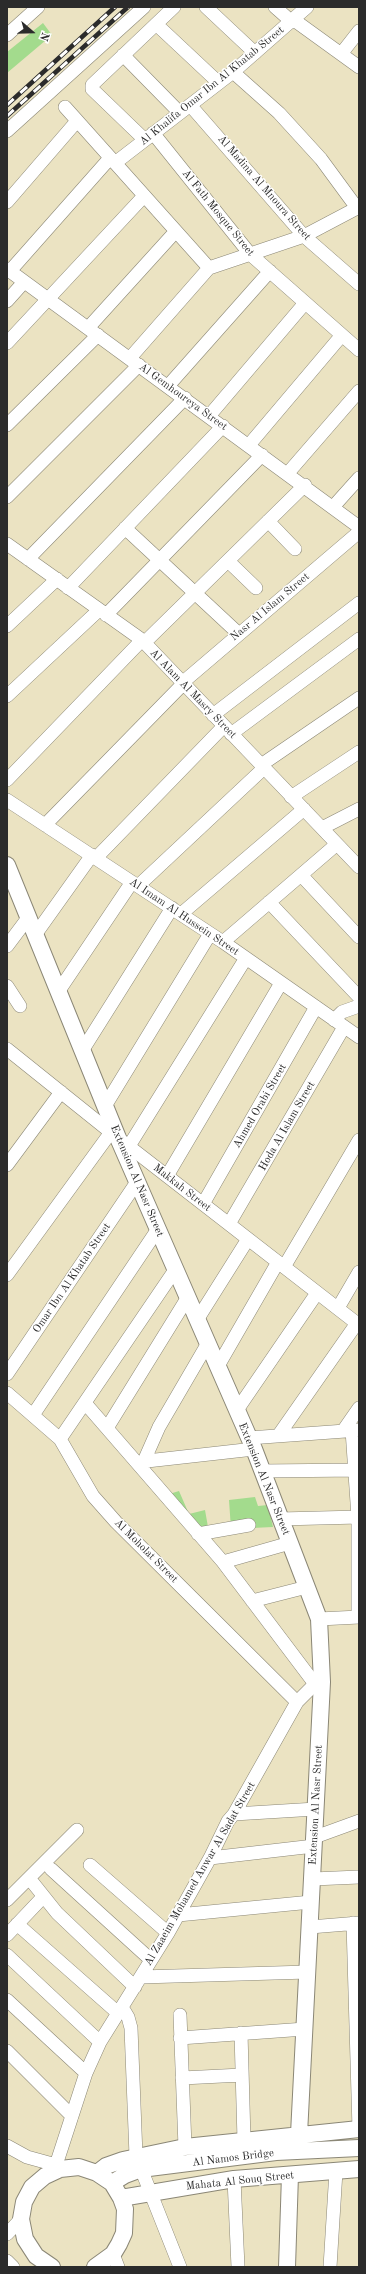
<!DOCTYPE html>
<html>
<head>
<meta charset="utf-8">
<style>
  body { margin:0 }
  #map { position:relative; width:366px; height:2274px; overflow:hidden; background:#ebe3c2; font-family:"Old Standard TT",serif }
  canvas { display:block }
  .frame { position:absolute; inset:0; border:8px solid #2b2b2b; pointer-events:none }
  .north { position:absolute; left:12px; top:12px; width:40px; height:40px; -webkit-text-stroke:3px #fff; paint-order:stroke; rotate:110deg; font-size:11px; font-weight:700; line-height:16px; text-align:center; color:#2b2b2b }
  .north::after { content:''; display:block; margin:auto; width:14px; height:18px; background:#2b2b2b; clip-path:polygon(50% 0,100% 100%,50% 72%,0 100%) }
</style>
</head>
<body>
<div id="map">
<canvas width="366" height="2274"></canvas>
<div class="frame"></div>
<div class="north">N</div>
</div>
<script>
const c = document.querySelector('canvas').getContext('2d');
c.lineJoin = 'round';
function paint(path, color) { c.fillStyle = color; c.fill(path, 'evenodd'); }
const poly = rows => new Path2D(rows.map(r => 'M' + r).join(''));
function strokePath(path, color, width, dash) { c.strokeStyle = color; c.lineWidth = width; c.lineCap = dash ? 'butt' : 'round'; c.setLineDash(dash || []); c.stroke(path); }
function write(font, color, halo, rows, align = 'center') {
  c.font = font + ' "Old Standard TT",serif'; c.lineWidth = 3; c.setLineDash([]); c.textBaseline = 'middle'; c.strokeStyle = halo; c.fillStyle = color; for (const [text, x, y, turn = 0] of rows) {
    c.save(); c.translate(x, y); c.rotate((+turn || 0) * Math.PI / 180); c.textAlign = isNaN(turn) ? turn : align; if (halo) c.strokeText(text, 0, 0); c.fillText(text, 0, 0); c.restore();
  }
}
paint(poly([
  [43,23,52,35,7,73,7,52],
  [179,1491,189,1514,205,1510,208,1527,194,1532,166,1495],
  [255,1497,258,1506,268,1505,273,1527,231,1529,229,1500]
]), '#a3db8d');
const minor = poly([
  [206,7,255,53],
  [275,7,292,22],
  [294,20,359,67],
  [156,24,219,83],
  [7,35,38,7],
  [341,54,359,31],
  [123,55,180,113],
  [233,72,279,113,321,159,357,208],
  [190,105,304,236,359,284],
  [65,107,209,268],
  [7,131,144,7],
  [153,133,250,254,359,350],
  [145,140,92,89,92,85,174,7],
  [115,163,233,72,307,7],
  [7,202,77,121],
  [209,268,304,236,359,207],
  [7,269,359,527],
  [10,271,110,158],
  [7,301,24,282],
  [88,328,176,231],
  [7,343,144,196],
  [130,358,209,268],
  [168,386,270,271],
  [209,416,305,303],
  [7,425,98,335],
  [249,445,342,335],
  [288,473,359,391],
  [7,497,139,365],
  [333,507,359,478],
  [268,521,295,549],
  [125,528,239,634],
  [7,544,142,640,359,867],
  [28,559,185,398],
  [228,561,256,588],
  [68,588,223,426],
  [106,615,262,455],
  [7,626,57,579],
  [144,643,305,485],
  [182,683,359,532],
  [7,696,99,610],
  [213,715,359,603],
  [231,734,359,639],
  [261,765,359,698],
  [7,780,142,640],
  [291,797,359,752],
  [7,800,223,942,359,1037],
  [45,825,183,684],
  [322,828,359,809],
  [96,858,224,726],
  [301,875,359,937],
  [138,886,264,768],
  [269,902,359,997],
  [181,914,304,809],
  [35,935,92,855],
  [223,942,337,844],
  [7,946,28,918],
  [7,986,20,1006],
  [58,992,132,882],
  [334,1020,342,1012,359,1006],
  [7,1049,118,1138,359,1325],
  [82,1051,172,908],
  [105,1106,210,934],
  [129,1146,246,958],
  [7,1165,61,1092],
  [167,1176,281,983],
  [203,1204,316,1007],
  [229,1224,344,1027],
  [284,1267,359,1140],
  [7,1275,111,1132],
  [338,1308,359,1272],
  [197,1320,248,1239],
  [218,1366,278,1262],
  [7,1374,137,1182],
  [7,1393,60,1439,93,1496,116,1522,297,1702],
  [85,1403,223,1562,315,1684],
  [237,1410,317,1293],
  [33,1415,158,1229],
  [107,1428,188,1297],
  [352,1430,358,1517,358,1617],
  [343,1431,359,1408],
  [278,1436,357,1323],
  [249,1438,359,1430],
  [60,1439,175,1270],
  [144,1461,159,1427,208,1343],
  [138,1462,254,1449],
  [262,1471,359,1470],
  [280,1519,359,1517],
  [198,1534,249,1525],
  [223,1562,290,1543],
  [252,1601,307,1587],
  [319,1619,359,1617],
  [234,1814,316,1809],
  [315,1837,359,1821],
  [210,1858,314,1846],
  [90,1865,168,1933],
  [51,1869,151,1960],
  [313,1879,359,1877],
  [33,1883,57,1913,135,1987],
  [7,1900,77,1830],
  [178,1915,311,1902],
  [353,1923,359,2129],
  [17,1924,118,2013],
  [310,1927,359,1923],
  [7,1935,43,1897],
  [7,1955,100,2042],
  [141,1977,308,1972],
  [7,2000,86,2073],
  [122,2007,128,2017,131,2028,136,2156,180,2267],
  [180,2015,185,2147],
  [241,2033,244,2140],
  [180,2038,305,2029],
  [7,2051,72,2116],
  [182,2078,242,2075],
  [7,2146,27,2157,56,2165,60,2169],
  [56,2165,86,2073,100,2042,168,1933,210,1858,228,1821,234,1814,297,1702,315,1684,322,1682],
  [234,2179,238,2267],
  [7,2234,21,2219],
  [113,2254,118,2267],
  [7,2261,13,2267],
  [330,2267,336,2171]
]);
const tertiary = poly([
  [7,865,118,1138,254,1449,319,1619,322,1682,299,2134],
  [97,2173,106,2166,123,2160,185,2147,359,2129],
  [112,2183,125,2175,141,2169,276,2152,359,2148],
  [121,2198,234,2179,359,2169],
  [52,2267,36,2256,25,2239,21,2219,24,2202,32,2187,45,2176,60,2169,79,2167,97,2173,112,2183,121,2198,125,2209,124,2233,119,2244,113,2254,95,2267],
  [287,2267,290,2175]
]);
strokePath(minor, '#8b8776', 14);
strokePath(tertiary, '#8b8776', 18);
strokePath(minor, '#fff', 13);
strokePath(tertiary, '#fff', 16);
const rail = poly([
  [7,105,115,7],
  [7,116,128,7]
]);
strokePath(rail, '#2b2b2b', 4.5);
strokePath(rail, '#fff', 3, [9]);
write('11px', '#2b2b2b', '#fff', [
  ["Al Khalifa Omar Ibn Al Khatab Street",212,86,-39],
  ["Al Madina Al Mnoura Street",264,188,49],
  ["Al Fath Mosque Street",218,213,51],
  ["Al Gemhoureya Street",183,397,36],
  ["Nasr Al Islam Street",270,607,-40],
  ["Al Alam Al Masry Street",193,694,46],
  ["Al Imam Al Hussein Street",184,917,34],
  ["Ahmed Orabi Street",260,1106,-60],
  ["Hoda Al Islam Street",287,1126,-60],
  ["Extension Al Nasr Street",137,1181,67],
  ["Makkah Street",182,1188,38],
  ["Omar Ibn Al Khatab Street",72,1278,-56],
  ["Extension Al Nasr Street",264,1479,68],
  ["Al Moholat Street",146,1551,45],
  ["Extension Al Nasr Street",316,1805,-87],
  ["Al Zaaeim Mohamed Anwar Al Sadat Street",200,1874,-60],
  ["Al Namos Bridge",233,2158,-7],
  ["Mahata Al Souq Street",240,2181,-6]
]);
</script>
</body>
</html>
